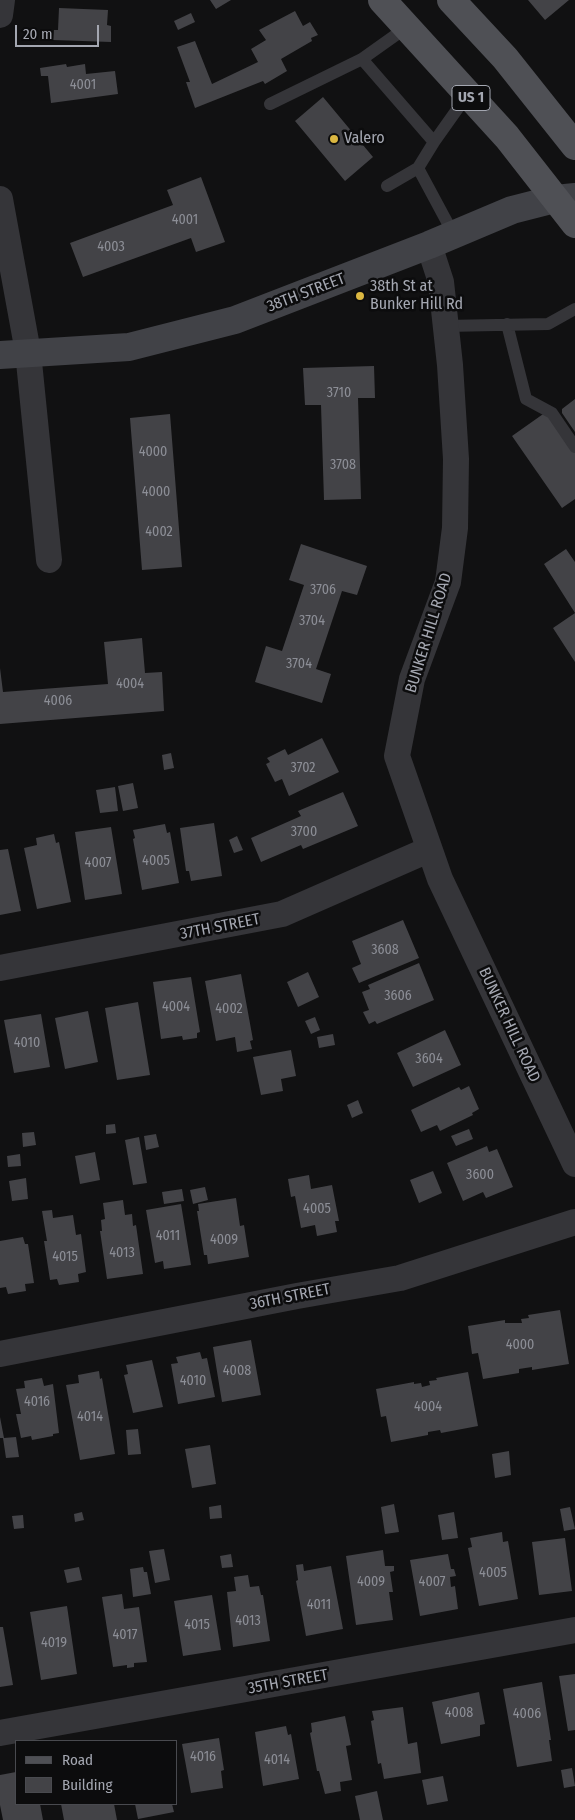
<!DOCTYPE html>
<html>
<head>
<meta charset="utf-8">
<style>
  body { margin:0 }
  #map { position:relative; width:575px; height:1820px; overflow:hidden; background:#111112; font-family:"Fira Sans Condensed",sans-serif }
  canvas { display:block }
  .legend { position:absolute; left:15px; top:1740px; width:162px; height:65px; box-sizing:border-box; background:#0c0c0d; border:1px solid #494a4f; margin:0; padding:6px 9px; list-style:none; font-size:15px; color:#a4a7b1 }
  .legend li { display:flex; align-items:center; gap:10px; height:25px }
  .legend b { width:25px; border:1px solid #494a4f }
  .scale { position:absolute; left:15px; top:25px; width:84px; height:22px; box-sizing:border-box; border:2px solid #a4a7b1; border-top:0; padding-left:6px; font-size:15px; line-height:18px; white-space:nowrap; color:#a4a7b1; -webkit-text-stroke:4px #0c0c0d; paint-order:stroke }
</style>
</head>
<body>
<div id="map">
<canvas width="575" height="1820"></canvas>
<ul class="legend">
<li><b style="height:6px;background:#4f5055"></b>Road</li>
<li><b style="height:14px;background:#434347"></b>Building</li>
</ul>
<div class="scale">20 m</div>
</div>
<script>
const c = document.querySelector('canvas').getContext('2d');
c.lineJoin = 'round';
function paint(path, color) { c.fillStyle = color; c.fill(path, 'evenodd'); }
const poly = rows => new Path2D(rows.map(r => 'M' + r).join(''));
function strokePath(path, color, width, dash) { c.strokeStyle = color; c.lineWidth = width; c.lineCap = dash ? 'butt' : 'round'; c.setLineDash(dash || []); c.stroke(path); }
function write(font, color, halo, rows, align = 'center') {
  c.font = font + ' "Fira Sans Condensed",sans-serif'; c.lineWidth = 5; c.setLineDash([]); c.textBaseline = 'middle'; c.strokeStyle = halo; c.fillStyle = color; for (const [text, x, y, turn = 0] of rows) {
    c.save(); c.translate(x, y); c.rotate((+turn || 0) * Math.PI / 180); c.textAlign = isNaN(turn) ? turn : align; if (halo) c.strokeText(text, 0, 0); c.fillText(text, 0, 0); c.restore();
  }
}
paint(poly([
  [210,0,231,0,216,9],
  [528,0,569,0,545,20],
  [59,8,108,10,107,25,111,26,111,42,53,40,54,30,58,30],
  [295,11,303,26,310,22,318,35,311,38,312,41,281,59,287,71,265,84,263,81,195,108,186,82,190,82,177,47,195,41,212,84,258,62,251,49,266,40,259,30],
  [191,13,195,22,178,30,174,21],
  [66,64,67,67,85,64,86,74,115,71,118,94,51,103,48,76,41,76,40,68],
  [323,97,373,157,345,181,295,121],
  [201,177,225,242,196,252,191,238,83,277,70,243,173,205,167,190],
  [374,366,375,398,358,398,361,499,324,500,321,405,305,405,303,368],
  [575,399,575,432,562,413,562,409],
  [546,412,575,453,575,499,562,508,512,436],
  [170,414,182,567,142,570,130,418],
  [301,544,367,566,357,595,342,591,316,669,331,674,322,703,255,682,266,646,282,651,304,585,289,580],
  [566,549,575,562,575,662,553,628,575,613,544,564],
  [142,638,145,673,162,672,164,711,0,724,0,668,3,692,108,684,104,642],
  [322,738,339,772,289,796,282,779,275,782,266,764,270,762,267,758,285,749,288,755],
  [171,753,174,768,164,770,162,755],
  [133,783,138,808,123,811,118,786],
  [115,787,118,811,100,813,96,790],
  [343,792,358,826,303,849,301,845,261,862,251,838,301,816,298,811],
  [214,823,222,876,191,881,189,871,186,871,180,828],
  [165,824,167,833,170,832,179,883,142,890,133,839,135,838,133,830],
  [111,827,122,894,85,900,75,832],
  [54,834,56,843,59,842,71,902,37,909,24,848,37,845,36,838],
  [237,836,243,850,234,853,229,840],
  [8,849,21,911,0,915,0,850],
  [403,920,419,958,359,983,352,968,361,964,352,941],
  [419,963,434,1000,377,1024,375,1021,369,1024,363,1012,369,1010,362,992,370,989,368,985],
  [308,972,319,997,298,1007,287,982],
  [241,974,253,1040,250,1041,252,1049,237,1052,235,1037,216,1041,205,981],
  [191,977,200,1032,197,1033,197,1038,183,1040,182,1036,161,1039,153,982],
  [138,1002,150,1075,117,1080,105,1008],
  [88,1011,98,1062,65,1069,55,1018],
  [41,1014,50,1067,14,1073,4,1020],
  [315,1017,320,1030,311,1034,305,1021],
  [445,1030,461,1065,413,1087,397,1053],
  [333,1034,335,1045,319,1048,317,1037],
  [291,1050,296,1076,281,1079,283,1091,261,1095,253,1057],
  [469,1086,479,1109,472,1113,473,1115,440,1131,437,1125,421,1132,411,1110,459,1087,461,1090],
  [358,1100,363,1113,352,1118,347,1105],
  [115,1124,116,1133,106,1134,106,1125],
  [469,1129,473,1139,456,1146,451,1136],
  [34,1132,36,1145,23,1147,22,1133],
  [156,1134,159,1147,146,1150,144,1136],
  [139,1137,147,1183,133,1185,125,1140],
  [487,1146,489,1152,497,1149,513,1187,486,1198,483,1192,463,1201,447,1163],
  [95,1152,100,1180,80,1184,75,1156],
  [20,1154,21,1166,8,1167,7,1156],
  [433,1171,442,1193,419,1203,410,1180],
  [309,1175,311,1189,332,1185,339,1221,335,1221,337,1232,317,1236,315,1225,301,1228,295,1196,291,1197,288,1179],
  [26,1178,28,1199,12,1201,9,1181],
  [205,1187,208,1200,193,1204,190,1190],
  [182,1189,184,1201,164,1204,162,1192],
  [236,1198,240,1226,244,1225,249,1257,208,1264,207,1255,204,1255,197,1211,199,1211,198,1204],
  [123,1200,125,1215,132,1214,133,1226,136,1225,143,1274,107,1279,100,1231,102,1231,101,1220,105,1219,103,1203],
  [181,1204,191,1265,164,1269,163,1261,155,1263,146,1210],
  [52,1210,53,1218,73,1215,76,1235,81,1234,86,1272,78,1274,79,1282,59,1285,57,1279,50,1280,44,1241,47,1241,42,1211],
  [23,1237,25,1244,28,1244,34,1283,25,1284,26,1291,8,1294,6,1287,0,1288,0,1241],
  [560,1310,569,1364,532,1370,532,1367,519,1369,519,1373,483,1379,478,1353,472,1354,468,1326,505,1320,505,1323,522,1323,521,1319,529,1318,528,1315],
  [251,1340,261,1395,222,1402,213,1347],
  [200,1352,202,1359,207,1358,215,1397,178,1404,171,1364,178,1363,176,1357],
  [152,1360,163,1407,133,1413,124,1375,128,1374,126,1365],
  [99,1371,100,1379,102,1378,115,1454,80,1460,66,1385,79,1383,78,1375],
  [468,1372,478,1426,441,1433,440,1430,428,1432,428,1435,391,1442,386,1416,381,1417,376,1389,414,1382,414,1384,421,1383,422,1387,430,1385,429,1381,437,1380,436,1378],
  [42,1378,44,1386,53,1384,59,1433,53,1434,53,1436,32,1440,31,1436,21,1438,16,1414,21,1414,16,1389,25,1388,24,1381],
  [0,1417,4,1438,16,1437,19,1457,6,1458,3,1438,0,1438],
  [138,1429,141,1454,128,1455,126,1430],
  [210,1445,216,1484,192,1488,185,1449],
  [509,1451,511,1475,495,1478,492,1454],
  [394,1504,399,1532,385,1534,381,1507],
  [221,1505,222,1518,210,1519,209,1507],
  [570,1507,575,1529,564,1531,560,1509],
  [82,1512,84,1520,75,1522,74,1514],
  [454,1512,458,1538,442,1540,438,1515],
  [23,1515,24,1528,14,1529,12,1516],
  [502,1532,503,1542,508,1541,518,1599,479,1606,468,1548,472,1547,470,1538],
  [565,1538,572,1591,539,1595,532,1542],
  [164,1549,170,1580,155,1583,149,1551],
  [383,1550,385,1566,394,1566,394,1571,390,1572,393,1592,389,1592,393,1620,356,1625,346,1556],
  [231,1554,233,1567,222,1568,220,1556],
  [448,1554,451,1569,454,1569,456,1576,450,1577,451,1587,455,1586,458,1609,420,1616,410,1560],
  [303,1564,304,1571,331,1566,343,1629,306,1636,296,1581,298,1580,296,1565],
  [79,1567,82,1580,67,1583,64,1570],
  [143,1567,144,1572,147,1572,151,1594,133,1597,130,1569],
  [248,1575,250,1587,259,1586,261,1595,263,1595,270,1641,233,1647,227,1592,236,1591,234,1577],
  [122,1594,124,1609,139,1607,147,1662,134,1663,134,1667,127,1668,127,1665,113,1667,102,1597],
  [212,1595,221,1650,183,1656,174,1601],
  [67,1606,77,1674,41,1680,30,1612],
  [0,1627,3,1627,13,1685,0,1687],
  [575,1674,575,1730,568,1731,559,1676],
  [542,1682,551,1740,549,1740,552,1761,517,1767,503,1689],
  [479,1692,485,1724,480,1725,480,1736,441,1744,432,1702],
  [403,1707,408,1744,417,1742,421,1773,384,1779,381,1763,378,1764,371,1721,374,1720,372,1711],
  [345,1716,351,1745,346,1746,352,1780,340,1782,341,1791,325,1794,319,1771,317,1771,310,1733,312,1732,311,1723],
  [286,1726,288,1735,291,1734,299,1779,263,1786,255,1732],
  [219,1738,224,1770,221,1771,223,1788,191,1793,182,1744],
  [572,1768,575,1786,564,1788,561,1770],
  [16,1772,16,1804,40,1804,43,1820,3,1820,0,1805,0,1775],
  [443,1776,448,1801,427,1805,422,1780],
  [377,1791,383,1820,360,1820,355,1796],
  [61,1804,114,1804,117,1820,64,1820],
  [135,1804,172,1804,174,1812,138,1819]
]), '#434347');
strokePath(poly([
  [362,59,434,142,418,168,387,186],
  [270,104,362,59,407,27],
  [434,142,468,94],
  [418,168,454,235],
  [507,324,526,399,552,413,575,447],
  [445,326,548,324,575,309]
]), '#353539', 12);
strokePath(poly([
  [0,15,2,0],
  [0,199,28,352,49,560],
  [429,245,441,282,450,365,456,459,455,528,448,582,412,679,397,756,440,879,575,1164],
  [0,968,282,914,428,850],
  [0,1354,297,1296,400,1278,575,1222],
  [0,1733,575,1630]
]), '#353539', 26);
strokePath(poly([
  [0,355,129,347,235,320,429,245,512,210,555,199,575,197]
]), '#414247', 28);
strokePath(poly([
  [382,0,507,137,575,224],
  [451,0,505,58,575,146]
]), '#4f5055', 28);
for (const [x, y, r, color] of [
  [334,139,5,"#dbb741"],
  [360,296,5,"#dbb741"]
]) { const dot = new Path2D(); dot.arc(x, y, r, 0, 2 * Math.PI); c.fillStyle = color; c.fill(dot); strokePath(dot, '#0c0c0d', 2); }
write('14px', '#8c8e96', null, [
  ["4001",83,85],
  ["4001",185,220],
  ["4003",111,247],
  ["3710",339,393],
  ["4000",153,452],
  ["3708",343,465],
  ["4000",156,492],
  ["4002",159,532],
  ["3706",323,590],
  ["3704",312,621],
  ["3704",299,664],
  ["4004",130,684],
  ["4006",58,701],
  ["3702",303,768],
  ["3700",304,832],
  ["4005",156,861],
  ["4007",98,863],
  ["3608",385,950],
  ["3606",398,996],
  ["4004",176,1007],
  ["4002",229,1009],
  ["4010",27,1043],
  ["3604",429,1059],
  ["3600",480,1175],
  ["4005",317,1209],
  ["4011",168,1236],
  ["4009",224,1240],
  ["4013",122,1253],
  ["4015",65,1257],
  ["4000",520,1345],
  ["4008",237,1371],
  ["4010",193,1381],
  ["4016",37,1402],
  ["4004",428,1407],
  ["4014",90,1417],
  ["4005",493,1573],
  ["4009",371,1582],
  ["4007",432,1582],
  ["4011",319,1605],
  ["4013",248,1621],
  ["4015",197,1625],
  ["4017",125,1635],
  ["4019",54,1643],
  ["4008",459,1713],
  ["4006",527,1714],
  ["4016",203,1757],
  ["4014",277,1760]
]);
for (const [x, y, w] of [
  [471,98,38]
]) { const box = new Path2D(); box.roundRect(x - w / 2, y - 12.5, w, 25, 4); c.fillStyle = '#0c0c0d'; c.fill(box); strokePath(box, '#a4a7b1', 1); }
write('bold 15px', '#a4a7b1', null, [
  ["US 1",471,98]
]);
write('16px', '#a4a7b1', '#0c0c0d', [
  ["Valero",344,139],
  ["38th St at",370,287],
  ["Bunker Hill Rd",370,305]
], 'left');
write('16px', '#a4a7b1', '#0c0c0d', [
  ["38TH STREET",306,293,-21],
  ["BUNKER HILL ROAD",429,633,-73],
  ["37TH STREET",220,927,-11],
  ["BUNKER HILL ROAD",509,1025,65],
  ["36TH STREET",290,1297,-11],
  ["35TH STREET",288,1682,-10]
]);
</script>
</body>
</html>
